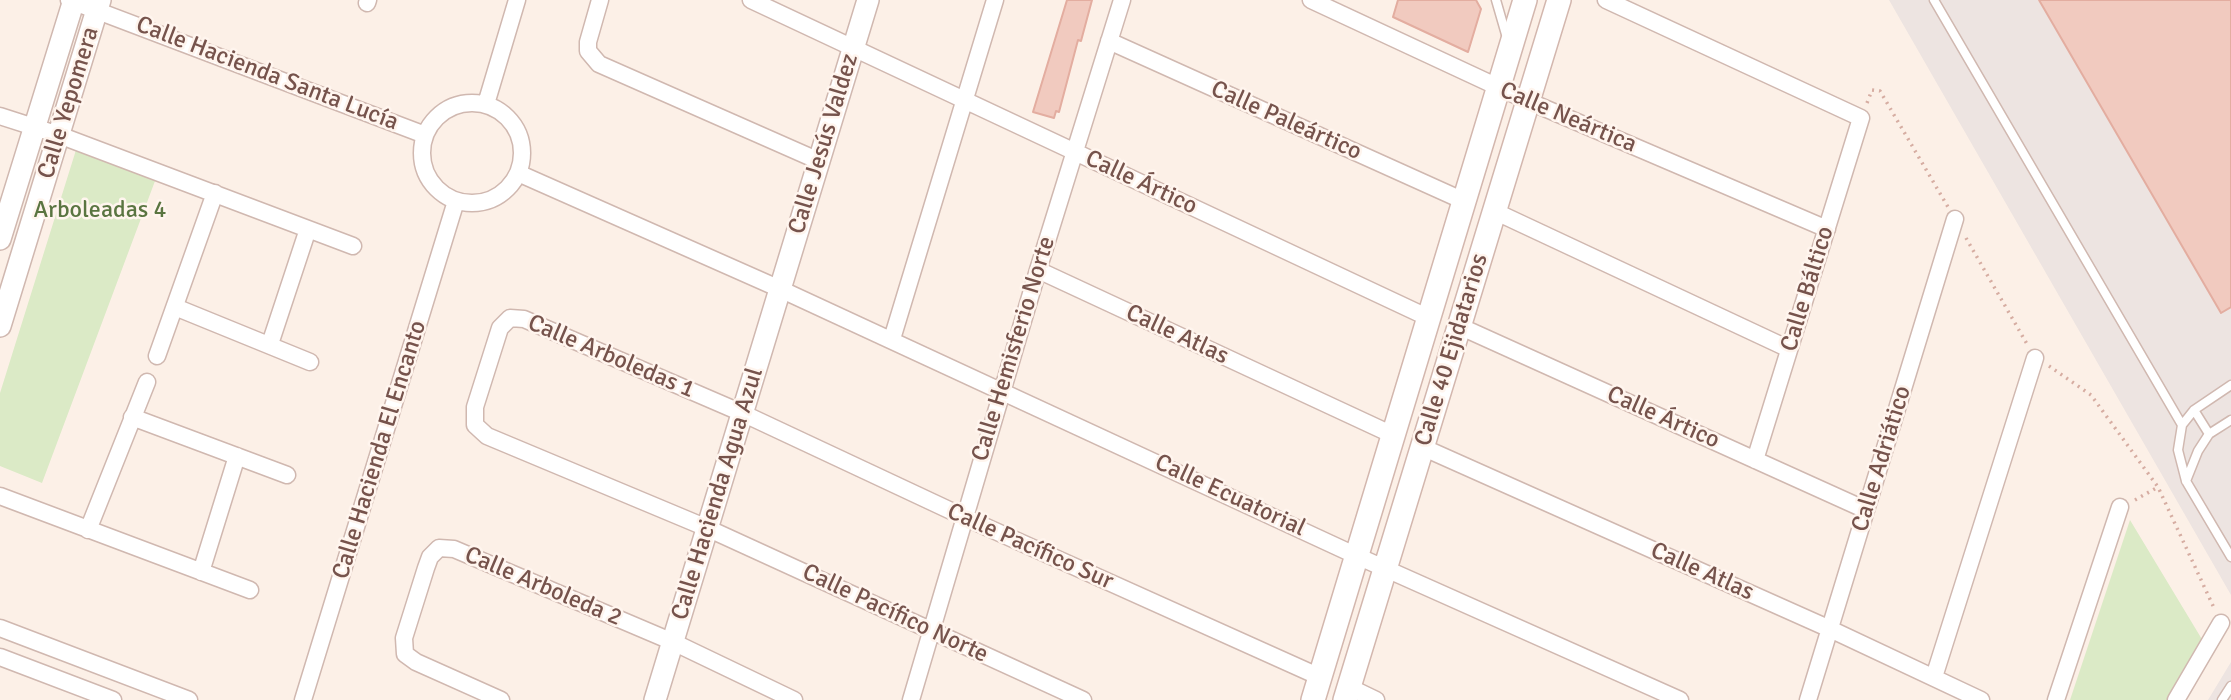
<!DOCTYPE html>
<html>
<head>
<meta charset="utf-8">
<style>
  body { margin:0 }
  canvas { display:block; background:#fcf0e7 }
</style>
</head>
<body>
<canvas width="2231" height="700"></canvas>
<script>
const c = document.querySelector('canvas').getContext('2d');
c.lineJoin = 'round';
function paint(path, color) { c.fillStyle = color; c.fill(path, 'evenodd'); }
const poly = rows => new Path2D(rows.map(r => 'M' + r).join(''));
function strokePath(path, color, width, dash) { c.strokeStyle = color; c.lineWidth = width; c.lineCap = dash ? 'butt' : 'round'; c.setLineDash(dash || []); c.stroke(path); }
function write(font, color, halo, rows, align = 'center') {
  c.font = font + ' Signika,sans-serif'; c.lineWidth = 5; c.setLineDash([]); c.textBaseline = 'middle'; c.strokeStyle = halo; c.fillStyle = color; for (const [text, x, y, turn = 0] of rows) {
    c.save(); c.translate(x, y); c.rotate((+turn || 0) * Math.PI / 180); c.textAlign = isNaN(turn) ? turn : align; if (halo) c.strokeText(text, 0, 0); c.fillText(text, 0, 0); c.restore();
  }
}
paint(poly([
  [1889,0,2231,0,2231,595],
  [2231,662,2231,700,2208,700]
]), '#ede4e1');
paint(poly([
  [76,150,155,181,42,483,0,466,0,393],
  [2130,520,2203,641,2171,700,2070,700]
]), '#dbeac6');
const building = poly([
  [1067,0,1092,0,1081,41,1078,40,1059,112,1056,111,1054,118,1033,112,1067,0],
  [1398,0,1476,0,1481,9,1468,52,1393,17,1398,0],
  [2039,0,2231,0,2231,307,2221,313,2039,0]
]);
paint(building, '#f1cabf');
strokePath(building, '#e3ada0', 2);
const service = poly([
  [1496,0,1507,38],
  [1934,0,2182,425],
  [2231,385,2194,410,2182,425,2178,450,2186,481,2231,557],
  [2194,410,2209,434],
  [2186,481,2198,451,2209,434,2231,420],
  [2222,700,2231,686]
]);
const minor = poly([
  [69,0,425,135],
  [600,0,588,42,588,51,599,64,819,161],
  [751,0,1429,318],
  [1311,0,1528,101,1827,229],
  [1606,0,1861,118,1755,460],
  [367,3,368,0],
  [1109,41,1464,201],
  '422 153a50 50 0 1 1 100 0a50 50 0 1 1-100 0Z',
  [486,104,517,0],
  [0,116,59,135,353,246],
  [518,173,780,289,1357,556,1680,700],
  [1494,211,1789,349],
  [1038,270,1393,435],
  [175,307,310,362],
  [1459,326,1866,510],
  [892,339,995,0],
  [270,344,308,229],
  [157,356,215,193],
  [132,417,287,475],
  [1422,447,1830,629,1981,700],
  [0,496,250,590],
  [88,530,147,382],
  [201,572,237,456],
  [0,628,189,700],
  [0,657,113,700],
  [1934,677,2035,358],
  [1349,687,1376,700],
  [303,700,456,201],
  [501,700,416,662,405,654,404,638,426,568,430,557,439,548,454,549,673,642,794,700],
  [911,700,1038,270,1122,0],
  [1083,700,707,528,487,436,475,425,475,407,500,328,510,318,524,319,742,413,964,517,1320,677],
  [1808,700,1955,219],
  [2056,700,2120,507],
  [2176,700,2221,623]
]);
const tertiary = poly([
  [0,239,74,0],
  [0,326,100,0],
  [655,700,868,0]
]);
const secondary = poly([
  [1313,700,1525,0],
  [1345,700,1559,0]
]);
strokePath(service, '#d0b8b0', 11);
strokePath(minor, '#d0b8b0', 19);
strokePath(tertiary, '#d0b8b0', 24);
strokePath(secondary, '#d3b7ae', 26);
strokePath(poly([
  [1867,103,1872,90,1880,91,1948,207],
  [1966,238,2027,344],
  [2049,366,2091,395,2158,487,2215,610],
  [2135,500,2158,487]
]), '#d6ada2', 3.5, [2, 5]);
strokePath(service, '#fff', 8);
strokePath(minor, '#fff', 16);
strokePath(tertiary, '#fff', 21);
strokePath(secondary, '#fff', 23);
write('24px', '#76534c', '#fff5ee', [
  ["Calle Hacienda Santa Lucía",267,74,21],
  ["Calle Yepomera",69,103,-73],
  ["Calle Neártica",1568,118,23],
  ["Calle Paleártico",1286,121,24],
  ["Calle Jesús Valdez",824,144,-73],
  ["Calle Ártico",1141,183,25],
  ["Calle Báltico",1808,289,-73],
  ["Calle Atlas",1177,335,25],
  ["Calle Hemisferio Norte",1014,349,-73],
  ["Calle 40 Ejidatarios",1452,350,-73],
  ["Calle Arboledas 1",611,357,23],
  ["Calle Ártico",1663,418,24],
  ["Calle Hacienda El Encanto",380,450,-73],
  ["Calle Adriático",1882,459,-73],
  ["Calle Hacienda Agua Azul",718,494,-73],
  ["Calle Ecuatorial",1230,496,25],
  ["Calle Pacífico Sur",1030,547,24],
  ["Calle Atlas",1702,572,24],
  ["Calle Arboleda 2",543,587,23],
  ["Calle Pacífico Norte",895,614,25]
]);
write('24px', '#5a7541', '#fff5ee', [
  ["Arboleadas 4",100,211]
]);
</script>
</body>
</html>
